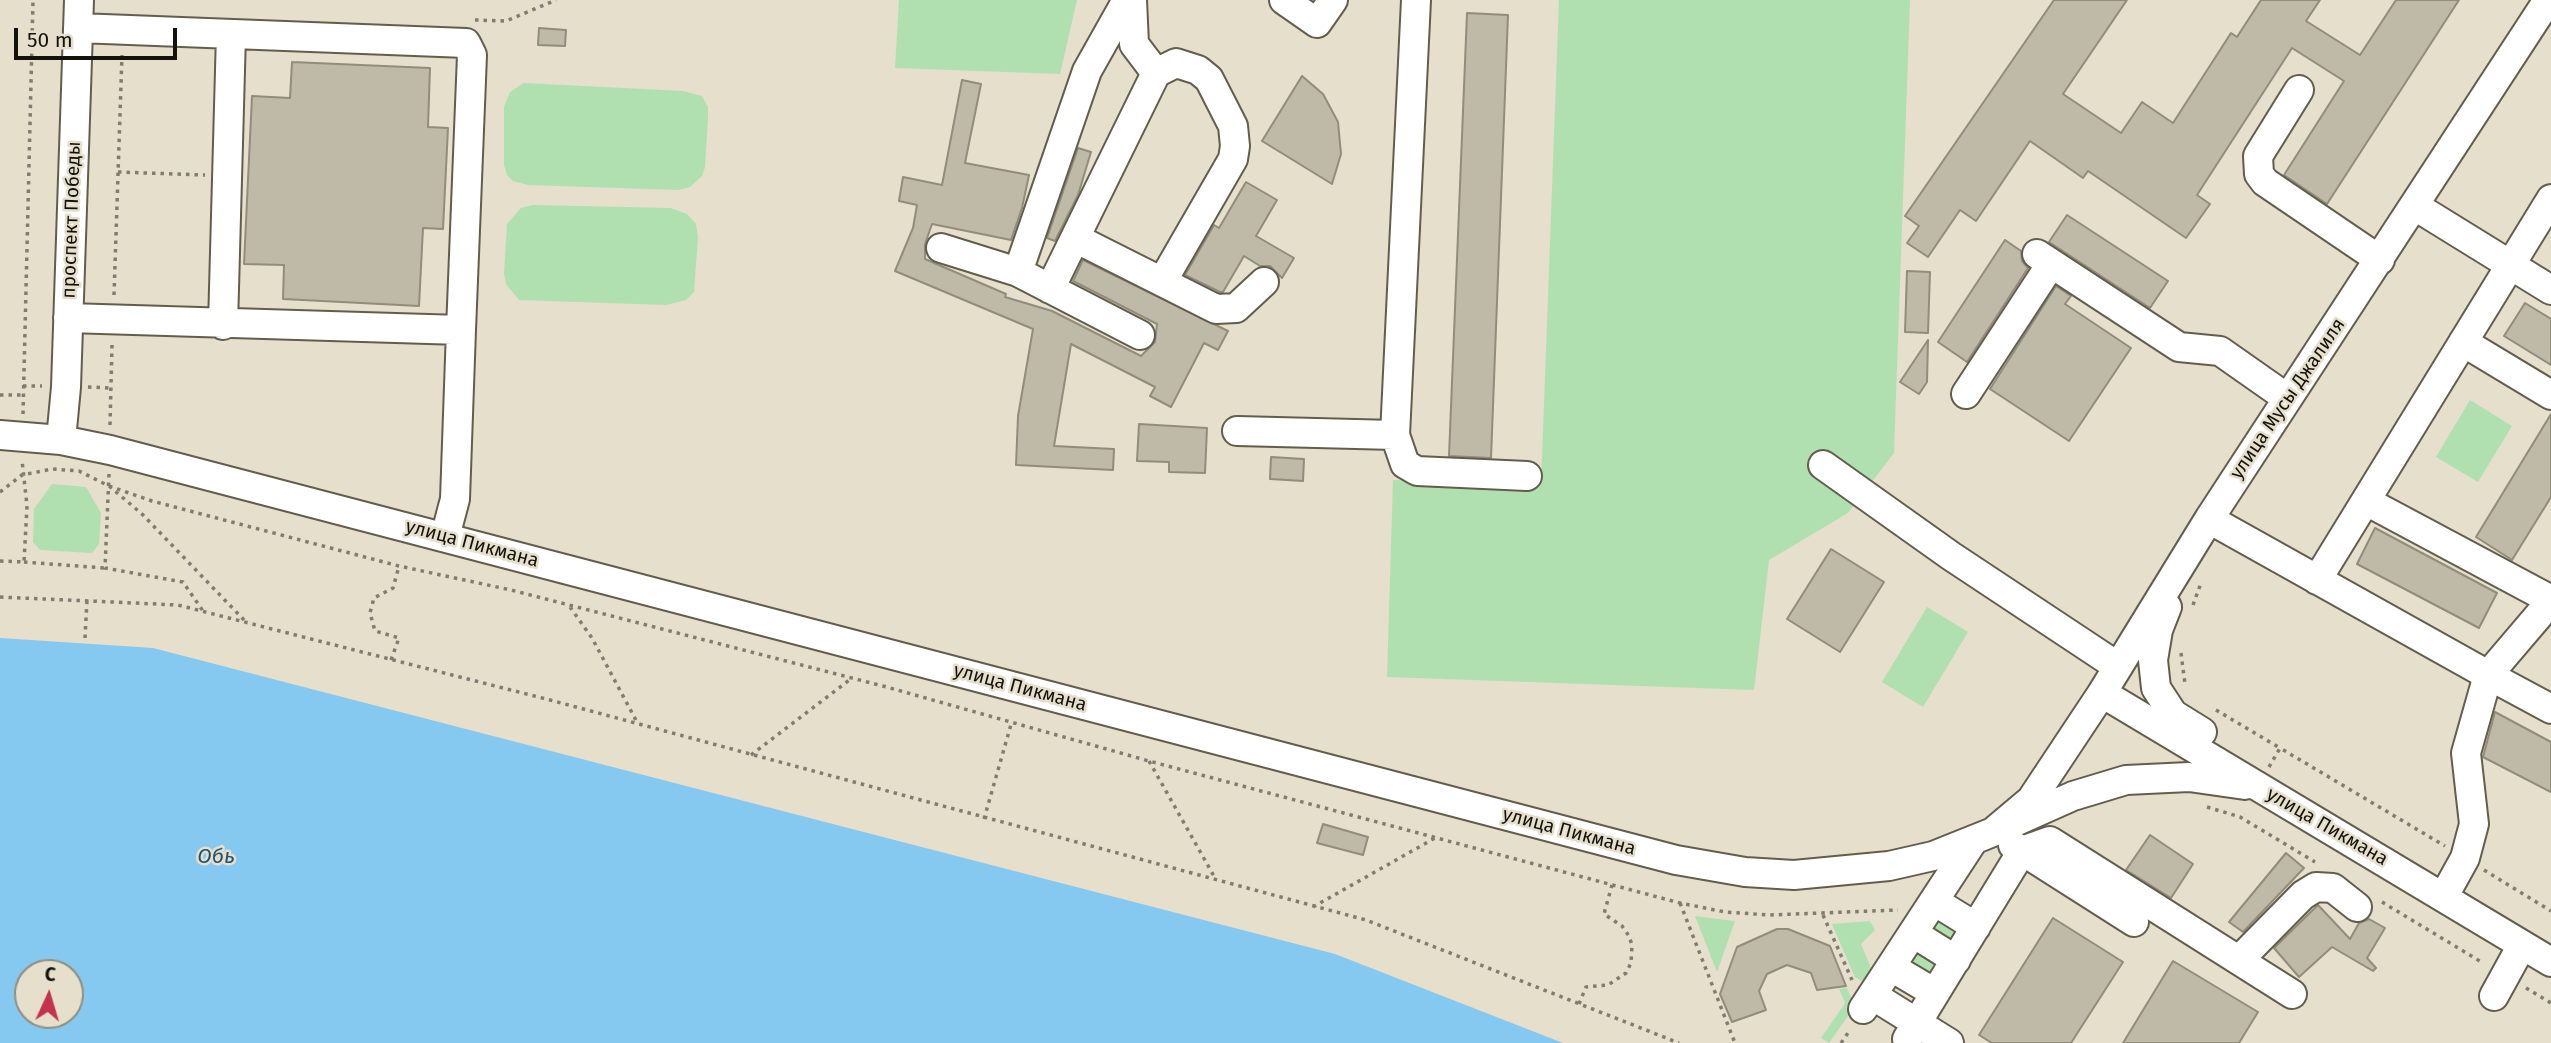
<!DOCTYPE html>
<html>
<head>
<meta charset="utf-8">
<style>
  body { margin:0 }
  #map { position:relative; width:2551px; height:1043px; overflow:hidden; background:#e5dfcc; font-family:"Fira Sans",sans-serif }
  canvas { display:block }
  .north { position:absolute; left:14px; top:959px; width:70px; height:70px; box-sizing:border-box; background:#e5dfcc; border:2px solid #918d7f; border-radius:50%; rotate:4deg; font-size:19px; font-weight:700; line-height:28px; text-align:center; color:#14120c }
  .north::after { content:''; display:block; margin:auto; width:24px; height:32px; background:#c3334b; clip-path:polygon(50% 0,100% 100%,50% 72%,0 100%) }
  .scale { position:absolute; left:14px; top:28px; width:163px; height:32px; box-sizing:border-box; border:4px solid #14120c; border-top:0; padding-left:9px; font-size:21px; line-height:24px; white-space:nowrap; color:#14120c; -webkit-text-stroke:5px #e5dfcc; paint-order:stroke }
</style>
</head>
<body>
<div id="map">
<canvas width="2551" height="1043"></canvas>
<div class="north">С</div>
<div class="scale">50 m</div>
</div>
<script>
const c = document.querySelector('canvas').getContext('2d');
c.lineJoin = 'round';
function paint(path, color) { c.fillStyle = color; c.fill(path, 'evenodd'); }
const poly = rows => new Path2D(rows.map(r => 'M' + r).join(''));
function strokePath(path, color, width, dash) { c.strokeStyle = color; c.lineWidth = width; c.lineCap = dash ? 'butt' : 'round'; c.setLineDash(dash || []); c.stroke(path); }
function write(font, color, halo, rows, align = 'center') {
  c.font = font + ' "Fira Sans",sans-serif'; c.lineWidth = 5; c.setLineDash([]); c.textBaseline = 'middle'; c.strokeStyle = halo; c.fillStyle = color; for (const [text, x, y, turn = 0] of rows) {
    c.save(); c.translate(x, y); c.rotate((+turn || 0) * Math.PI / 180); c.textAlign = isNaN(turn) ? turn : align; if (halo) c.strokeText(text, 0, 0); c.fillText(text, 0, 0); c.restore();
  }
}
paint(poly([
  [899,0,1077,0,1060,74,895,68],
  [1559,0,1910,0,1894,453,1848,513,1769,560,1754,690,1387,677,1393,480,1541,485],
  [524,83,683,91,702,96,708,107,708,119,705,167,702,176,690,187,678,190,528,185,513,181,507,175,504,165,504,107,510,92],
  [533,205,671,208,687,214,696,224,698,237,694,292,686,300,666,305,519,300,506,284,504,273,507,224,521,208],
  [2470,400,2512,426,2478,482,2436,457],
  [52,484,86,487,101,513,99,544,92,553,40,550,33,542,34,509],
  [1927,607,1968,632,1923,707,1882,682],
  [1938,914,1962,929,1951,946,1927,931],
  [1695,916,1735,921,1717,972],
  [1870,921,1875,930,1861,944,1874,975,1868,985,1855,977,1832,924],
  [1917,946,1942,961,1931,979,1906,963],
  [1847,988,1855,1006,1829,1043,1821,1038,1845,1003,1839,989]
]), '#b0e0b0');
paint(poly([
  [0,638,153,648,1335,954,1563,1043,0,1043],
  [28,973,70,973,70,1015,28,1015]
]), '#85c8f0');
const building = poly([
  [2054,0,2127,0,2063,94,2121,133,2142,102,2173,123,2231,33,2237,37,2261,0,2320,0,2306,21,2360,55,2396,0,2459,0,2327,204,2284,175,2344,81,2292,48,2197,195,2210,204,2186,238,2088,171,2083,178,2030,141,1976,221,1960,210,1928,257,1907,243,1919,226,1905,216,2054,0],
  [1467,13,1508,15,1491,458,1449,456,1467,13],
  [539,28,566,30,565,46,538,45,539,28],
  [292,62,430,68,428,127,448,128,443,229,423,228,419,306,283,299,284,265,244,264,252,96,290,98,292,62],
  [1302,76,1323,94,1338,122,1341,154,1332,184,1262,141,1302,76],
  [962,80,981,84,965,163,1029,175,1022,208,1011,240,932,224,925,244,925,259,1006,294,1005,297,1052,311,1141,356,1155,342,1157,324,1073,281,1083,260,1228,331,1218,350,1204,343,1171,407,1150,396,1155,387,1071,344,1054,446,1114,449,1113,470,1016,465,1018,416,1033,329,895,271,913,228,917,205,899,201,903,177,942,185,962,80],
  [1078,148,1091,152,1078,195,1055,241,1047,238,1078,148],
  [1246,182,1277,200,1256,236,1294,258,1282,278,1270,266,1260,266,1244,256,1223,292,1220,292,1185,275,1214,225,1219,228,1246,182],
  [2067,215,2168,281,2150,308,2049,242,2067,215],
  [2005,240,2021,251,2022,261,2028,268,1967,362,1938,342,2005,240],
  [1907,271,1930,272,1928,333,1905,332,1907,271],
  [2056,286,2071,296,2065,304,2131,348,2069,441,1990,389,2056,286],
  [2525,303,2551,319,2551,365,2504,336,2525,303],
  [1928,340,1927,382,1919,394,1900,382,1928,340],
  [2551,414,2551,497,2512,560,2476,537,2551,414],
  [1139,424,1207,428,1205,473,1169,472,1169,462,1137,461,1139,424],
  [1271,457,1304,459,1303,481,1270,479,1271,457],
  [2375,528,2497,593,2479,628,2357,564,2375,528],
  [1831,549,1884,582,1840,652,1787,619,1831,549],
  [2495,712,2551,742,2551,792,2483,757,2495,712],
  [1323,824,1368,837,1363,855,1317,843,1323,824],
  [2150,835,2193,864,2171,898,2126,870,2150,835],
  [2286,853,2304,868,2243,932,2229,922,2286,853],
  [2318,905,2350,939,2359,923,2369,919,2385,928,2367,958,2376,968,2373,971,2332,947,2299,977,2274,948,2318,905],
  [2053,918,2123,962,2071,1043,1992,1043,1979,1035,2053,918],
  [1777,929,1788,929,1830,946,1846,986,1817,990,1811,973,1787,965,1767,974,1759,991,1766,1010,1732,1022,1720,994,1737,947,1777,929],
  [2173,961,2258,1012,2239,1043,2123,1043,2173,961]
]);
paint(building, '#bfb9a7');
strokePath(building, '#928c7b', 2);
const minor = poly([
  [1127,0,1087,71,1018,272,1140,335],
  [1132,0,1134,44,1156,73],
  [1284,0,1317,23,1333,0],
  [2299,90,2258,156,2259,174,2265,182,2380,260],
  [2415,206,2551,290],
  [1075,238,1216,309,1236,308,1264,282],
  [941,248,1018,272],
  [2037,254,2179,347,2220,351,2287,398],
  [1050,289,1156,73,1176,63,1198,70,1209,79,1233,126,1235,146,1233,159,1162,282],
  [68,318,461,330,472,55,466,43,78,28],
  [223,325,231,34],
  [2463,342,2551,395],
  [1966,394,2051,264],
  [1237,431,1395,435,1416,0],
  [0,435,61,440,110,450,1676,860,1745,872,1794,875,1889,866,1933,856,1993,832,2031,800,2102,693,2209,519,2548,0],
  [1395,435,1405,464,1417,471,1527,476],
  [61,440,66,387,79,0],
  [1823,465,1951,556,2117,666],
  [2366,501,2551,600],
  [2209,519,2488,675,2551,601],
  [445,537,455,499,461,330],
  [2317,580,2551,199],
  [2167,607,2158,630,2153,660,2156,688,2173,714,2202,732],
  [2102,693,2551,962],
  [2017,821,2073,796,2126,780,2189,777,2245,785],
  [2013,845,2134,922],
  [2444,896,2465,858,2474,824,2466,753,2488,675,2551,709],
  [1934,901,1976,927],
  [1913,933,1956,960],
  [2240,959,2303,895,2316,887,2333,888,2357,907],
  [1891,967,1935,993],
  [1872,995,1949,1043],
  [2494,996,2522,945],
  [1863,1009,1973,841],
  [1907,1039,2022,851,2050,841,2292,994]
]);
strokePath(minor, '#635d4d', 32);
strokePath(poly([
  [475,20,506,21,556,0],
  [118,172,205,175],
  [114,295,122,55],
  [23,386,42,386],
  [88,387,111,388],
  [0,395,22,395],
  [23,414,33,0],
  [110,425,112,345],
  [109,474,105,568,183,582,203,611],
  [109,486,152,501,399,566,511,590,883,686,1149,761,1680,903,1725,912,1770,915,1898,910],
  [0,492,22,475,52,469,79,471,109,486,142,514,245,621],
  [0,561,24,562,27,506,22,460],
  [24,562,105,568],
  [0,597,178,605,550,700,1366,920,1679,1043],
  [2193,605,2201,583],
  [570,607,592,638,638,724],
  [85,638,87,600],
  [2181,653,2185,684],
  [391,660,399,638,375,631,370,613,374,598,393,588,399,566],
  [2216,710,2280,748],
  [751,755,852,678],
  [1149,761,1215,878],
  [2269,767,2280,748,2445,846],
  [2207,807,2240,817,2315,862],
  [984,819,1012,721],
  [2484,870,2551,911],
  [2382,902,2483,963],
  [1680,903,1735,1043],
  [1313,907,1435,838],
  [1823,915,1852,980],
  [2526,988,2551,1003],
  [1579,1004,1586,987,1608,985,1626,973,1631,963,1632,945,1629,936,1622,926,1604,914,1612,885],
  [1841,1043,1850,1030]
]), '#807c6f', 3.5, [3.5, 5]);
strokePath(minor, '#fff', 28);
write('19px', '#14120c', '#e5dfcc', [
  ["проспект Победы",72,220,-88],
  ["улица Мусы Джалиля",2288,399,-56],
  ["улица Пикмана",472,544,15],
  ["улица Пикмана",1020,688,15],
  ["улица Пикмана",2327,827,30],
  ["улица Пикмана",1569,832,15]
]);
write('italic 21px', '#20536f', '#e5dfcc', [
  ["Обь",216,857]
]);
</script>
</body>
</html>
